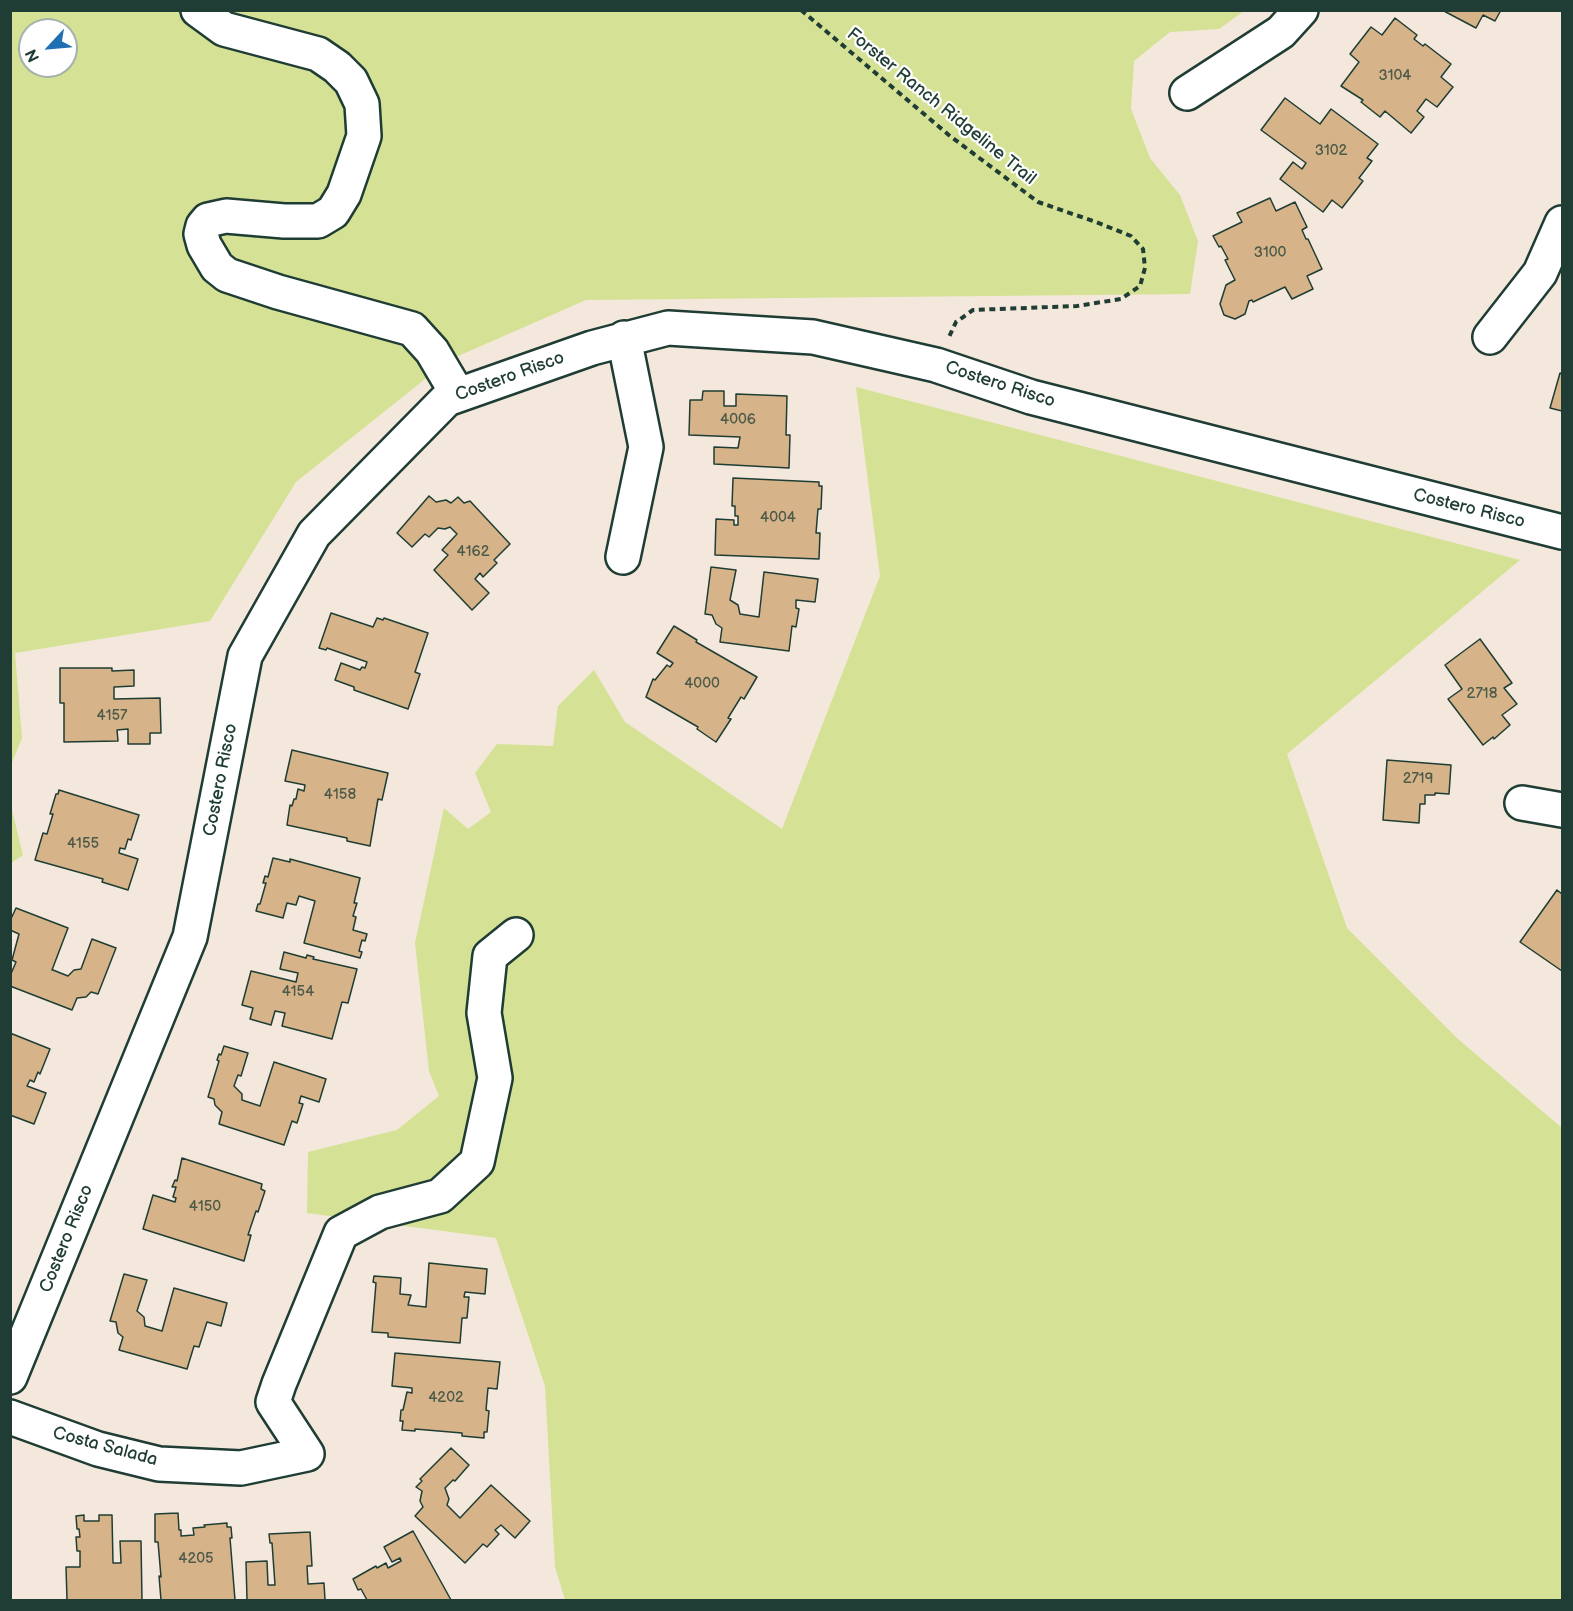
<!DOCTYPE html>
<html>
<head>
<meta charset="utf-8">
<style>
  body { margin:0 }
  #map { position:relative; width:1573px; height:1611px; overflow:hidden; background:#f3e8db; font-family:"Balsamiq Sans",sans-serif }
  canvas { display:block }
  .frame { position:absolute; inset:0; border:12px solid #1f3d34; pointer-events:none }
  .north { position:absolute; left:18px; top:18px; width:60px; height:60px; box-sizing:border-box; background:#fff; border:2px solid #a5b1ae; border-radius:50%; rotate:244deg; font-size:16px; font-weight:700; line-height:24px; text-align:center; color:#1f3d34 }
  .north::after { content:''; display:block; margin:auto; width:21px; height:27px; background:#1f6fb2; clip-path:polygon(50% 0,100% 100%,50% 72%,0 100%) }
</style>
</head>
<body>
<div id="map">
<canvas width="1573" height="1611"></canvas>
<div class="frame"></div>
<div class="north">N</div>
</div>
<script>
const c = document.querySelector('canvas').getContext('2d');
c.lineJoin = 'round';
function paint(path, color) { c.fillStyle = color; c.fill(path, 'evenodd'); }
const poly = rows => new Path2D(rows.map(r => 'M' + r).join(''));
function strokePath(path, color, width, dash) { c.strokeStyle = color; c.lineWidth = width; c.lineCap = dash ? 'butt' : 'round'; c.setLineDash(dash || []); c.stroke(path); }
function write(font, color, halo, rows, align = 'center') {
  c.font = font + ' "Balsamiq Sans",sans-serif'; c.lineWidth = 4.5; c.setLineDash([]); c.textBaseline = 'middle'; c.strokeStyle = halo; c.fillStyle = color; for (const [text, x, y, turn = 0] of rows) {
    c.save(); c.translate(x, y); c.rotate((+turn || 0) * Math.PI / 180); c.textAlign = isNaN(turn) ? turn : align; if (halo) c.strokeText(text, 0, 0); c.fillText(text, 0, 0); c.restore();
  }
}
paint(poly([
  [11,11,1244,11,1219,29,1170,32,1134,61,1131,109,1150,158,1180,195,1198,241,1190,294,586,300,449,360,296,482,210,621,15,653,22,738,11,765],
  [30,30,66,30,66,66,30,66],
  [856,387,1520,560,1287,754,1347,928,1458,1039,1562,1128,1562,1600,565,1600,555,1567,545,1386,496,1238,307,1213,308,1152,397,1130,439,1096,429,1071,415,943,444,808,468,829,491,812,475,773,497,744,553,746,558,706,594,670,625,722,782,829,880,576],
  [10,802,23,855,11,863,10,863]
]), '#d5e194');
const building = poly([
  [1442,10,1501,10,1495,21,1483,15,1476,28,1442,10],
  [1395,18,1417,35,1414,39,1423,46,1425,44,1451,64,1441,77,1453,87,1437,107,1426,99,1417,111,1424,117,1411,133,1385,111,1380,117,1361,102,1363,100,1341,86,1359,62,1350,54,1371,27,1382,35,1395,18],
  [1285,98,1320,124,1331,109,1378,144,1367,158,1372,161,1359,178,1363,181,1342,208,1332,200,1323,212,1280,179,1293,162,1302,169,1306,163,1261,130,1285,98],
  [1270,198,1276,211,1295,202,1307,227,1302,230,1306,239,1308,239,1322,269,1307,276,1313,289,1292,299,1285,287,1253,302,1252,300,1249,301,1245,314,1235,319,1224,315,1220,304,1226,285,1235,280,1225,260,1228,259,1221,246,1219,247,1213,236,1242,222,1237,213,1270,198],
  [1560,373,1562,374,1562,411,1550,408,1560,373],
  [703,391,724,391,724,406,736,406,736,394,787,396,786,435,790,435,789,468,714,464,714,447,738,448,740,437,689,435,690,400,702,400,703,391],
  [733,478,819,482,819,486,822,486,821,509,818,509,816,533,820,533,819,559,715,555,716,519,734,520,734,525,738,525,738,516,735,516,735,506,732,506,733,478],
  [429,496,436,502,446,500,451,503,458,497,464,503,470,501,510,544,494,560,497,563,483,577,480,573,475,579,489,593,472,610,434,570,448,555,442,550,457,534,450,527,445,529,438,528,429,537,425,534,412,547,397,533,429,496],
  [711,567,736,570,730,600,738,605,740,614,759,617,764,572,818,579,815,602,796,600,796,608,799,609,796,627,792,626,789,651,720,642,722,628,716,624,712,615,705,614,711,567],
  [331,613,373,627,377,618,383,620,384,618,428,633,415,672,420,674,408,709,354,690,354,687,335,680,341,663,360,670,362,667,365,668,367,662,327,648,326,650,319,648,331,613],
  [674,626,697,640,696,642,757,677,744,699,741,697,728,718,731,719,716,742,697,729,698,727,646,697,653,679,655,680,667,665,670,667,673,663,657,653,674,626],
  [1480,639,1512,683,1504,688,1517,704,1502,715,1510,725,1494,739,1493,737,1483,745,1448,699,1462,689,1445,665,1480,639],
  [60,668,112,668,112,671,134,670,134,686,114,687,114,699,160,698,161,733,150,733,150,744,128,744,128,729,117,730,118,741,64,742,64,703,60,703,60,668],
  [292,750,388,773,382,800,378,799,370,846,347,841,347,838,287,825,290,805,292,806,294,799,296,799,298,789,304,791,305,785,285,781,292,750],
  [1387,760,1451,765,1449,794,1435,793,1435,795,1425,795,1425,804,1420,804,1419,823,1383,820,1387,760],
  [59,790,139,815,131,840,128,839,125,849,120,848,119,853,138,859,128,890,102,882,103,879,35,860,43,833,47,834,53,814,50,814,56,794,58,794,59,790],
  [273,858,290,862,290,859,360,878,354,903,357,903,353,916,356,917,353,930,367,934,365,941,362,940,359,951,362,952,360,958,304,943,315,901,299,896,296,905,287,903,283,918,256,911,258,904,260,904,266,883,263,883,265,876,268,877,273,858],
  [1557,890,1562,894,1562,971,1520,942,1557,890],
  [16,908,68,928,52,970,53,970,68,976,74,970,81,969,92,939,116,948,98,994,91,992,86,997,77,998,72,1010,10,986,10,976,16,962,12,960,19,934,10,930,10,921,16,908],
  [284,952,306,958,307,955,314,957,313,959,357,969,348,1003,342,1002,332,1039,282,1026,285,1013,275,1011,271,1025,250,1019,253,1008,242,1005,251,971,296,982,298,973,280,969,284,952],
  [10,1033,50,1049,40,1074,38,1072,34,1082,30,1080,27,1086,46,1093,34,1124,10,1115,10,1033],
  [224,1046,248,1053,241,1076,238,1075,234,1086,242,1094,242,1100,260,1106,274,1062,326,1079,319,1102,301,1096,299,1103,303,1104,297,1123,292,1121,284,1145,219,1124,222,1112,215,1105,214,1099,208,1097,219,1061,217,1060,219,1054,221,1055,224,1046],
  [182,1158,262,1184,261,1189,265,1191,258,1212,256,1211,248,1235,251,1235,244,1261,143,1229,153,1195,175,1202,176,1198,173,1197,176,1187,172,1187,175,1180,177,1181,182,1158],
  [429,1263,487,1269,485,1294,465,1292,464,1297,469,1297,467,1318,462,1318,460,1343,388,1337,388,1333,372,1332,376,1283,373,1282,374,1276,401,1278,400,1294,411,1295,408,1305,426,1307,429,1263],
  [124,1274,147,1280,137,1311,144,1317,145,1326,162,1331,174,1288,227,1303,221,1326,207,1322,199,1347,194,1346,187,1369,119,1350,123,1337,118,1333,116,1322,110,1321,124,1274],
  [395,1353,500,1362,497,1389,488,1388,486,1410,489,1411,487,1432,484,1432,484,1438,462,1436,462,1433,415,1429,415,1431,402,1430,403,1421,400,1421,401,1410,403,1410,407,1392,412,1393,412,1388,392,1386,395,1353],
  [451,1448,469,1465,455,1481,453,1480,445,1488,449,1499,447,1505,460,1518,491,1485,530,1521,515,1538,501,1525,495,1530,499,1534,487,1547,483,1544,465,1563,415,1516,423,1507,420,1501,422,1491,416,1487,422,1481,420,1479,451,1448],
  [178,1513,179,1530,181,1530,181,1536,194,1535,193,1528,205,1527,204,1525,227,1523,227,1527,231,1527,232,1538,230,1538,235,1600,161,1600,159,1576,161,1577,158,1542,155,1542,155,1514,178,1513],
  [84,1515,84,1521,99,1521,99,1515,112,1515,113,1563,121,1563,120,1541,141,1541,142,1600,67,1600,66,1567,80,1567,80,1551,77,1551,76,1537,80,1537,79,1529,77,1529,76,1516,84,1515],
  [413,1531,451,1600,367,1600,361,1589,358,1590,353,1579,376,1566,377,1568,386,1563,388,1568,401,1561,400,1558,392,1562,384,1547,413,1531],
  [310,1532,312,1566,307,1566,308,1584,324,1583,325,1600,247,1600,246,1562,267,1561,268,1585,275,1585,272,1543,270,1543,269,1534,310,1532]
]);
paint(building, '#d6b388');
strokePath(building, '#1f3d34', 1.5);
const minor = poly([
  [198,10,224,29,318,54,337,67,351,81,362,104,364,136,344,194,333,212,318,221,284,221,226,216,208,220,203,226,201,234,204,245,217,267,227,275,278,292,412,329,432,351,458,395],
  [1187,93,1281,32,1301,10],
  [1490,337,1540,273,1562,223],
  [623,557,646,447,624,338],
  [1522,803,1562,810],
  [10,1377,190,937,245,656,314,534,447,399,592,348,668,328,813,337,936,365,1031,397,1562,532],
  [10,1417,98,1449,159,1464,241,1468,307,1454,273,1402,279,1384,341,1233,380,1212,440,1196,477,1162,495,1078,484,1013,490,956,516,935]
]);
strokePath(minor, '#1f3d34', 38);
strokePath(poly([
  [801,10,950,136,1038,202,1096,222,1131,236,1143,249,1145,268,1140,286,1121,299,1077,306,973,310,956,322,949,337]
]), '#1f3d34', 4, [6, 4.5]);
strokePath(minor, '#fff', 33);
write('15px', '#4d5a49', null, [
  ["3104",1395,76],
  ["3102",1331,151],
  ["3100",1270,253],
  ["4006",738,420],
  ["4004",778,518],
  ["4162",473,552],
  ["4000",702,684],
  ["2718",1482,694],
  ["4157",112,716],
  ["2719",1418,779],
  ["4158",340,795],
  ["4155",83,844],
  ["4154",298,992],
  ["4150",205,1207],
  ["4202",446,1398],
  ["4205",196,1559]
]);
write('18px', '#1f3d34', '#fff', [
  ["Forster Ranch Ridgeline Trail",941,107,39],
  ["Costero Risco",510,377,-20],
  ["Costero Risco",1000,385,18],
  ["Costero Risco",1469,509,14],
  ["Costero Risco",221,780,-79],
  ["Costero Risco",67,1239,-68],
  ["Costa Salada",105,1447,15]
]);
</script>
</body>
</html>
